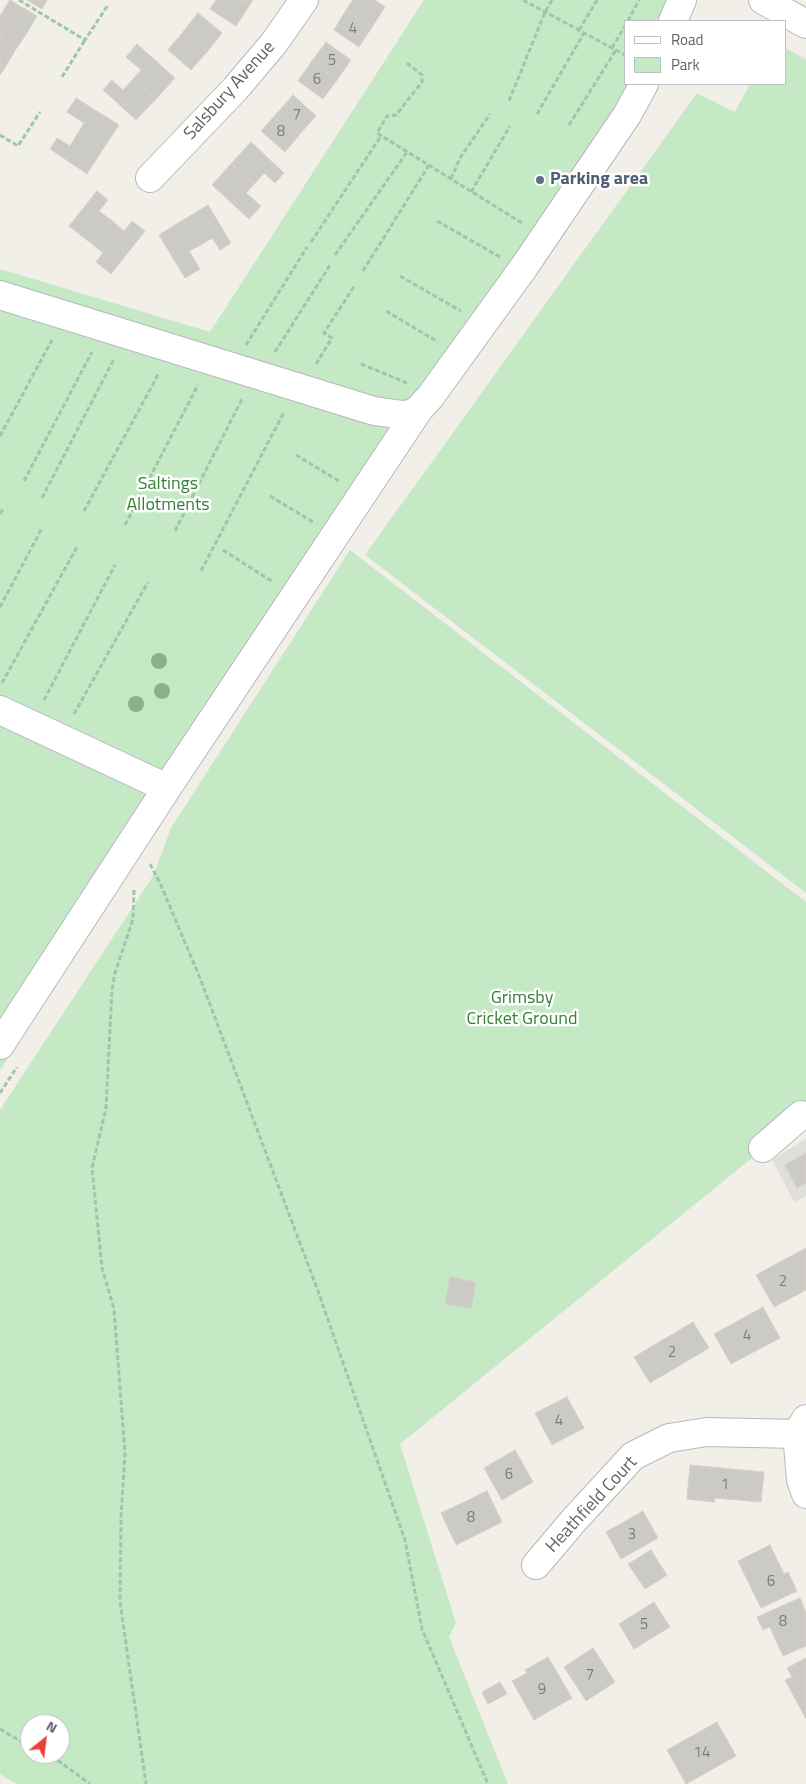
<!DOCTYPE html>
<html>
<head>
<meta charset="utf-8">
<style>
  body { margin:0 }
  #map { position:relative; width:806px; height:1784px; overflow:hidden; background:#f1efe8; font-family:"Titillium Web",sans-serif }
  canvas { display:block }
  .legend { position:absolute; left:624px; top:20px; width:162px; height:65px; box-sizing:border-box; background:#fff; border:1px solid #bfc1c3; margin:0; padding:6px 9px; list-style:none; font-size:15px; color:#5f6368 }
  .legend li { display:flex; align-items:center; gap:10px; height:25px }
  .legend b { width:25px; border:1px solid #bfc1c3 }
  .north { position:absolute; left:20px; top:1714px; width:50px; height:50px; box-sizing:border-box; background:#fff; border:1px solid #bfc1c3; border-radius:50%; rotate:29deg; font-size:14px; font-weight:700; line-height:20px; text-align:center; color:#5f6368 }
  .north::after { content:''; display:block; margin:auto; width:18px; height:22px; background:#ea4335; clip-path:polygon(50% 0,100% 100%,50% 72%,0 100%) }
</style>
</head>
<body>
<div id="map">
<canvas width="806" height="1784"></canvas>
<ul class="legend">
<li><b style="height:6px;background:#fff"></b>Road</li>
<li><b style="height:14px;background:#c5e8c5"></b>Park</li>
</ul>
<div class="north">N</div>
</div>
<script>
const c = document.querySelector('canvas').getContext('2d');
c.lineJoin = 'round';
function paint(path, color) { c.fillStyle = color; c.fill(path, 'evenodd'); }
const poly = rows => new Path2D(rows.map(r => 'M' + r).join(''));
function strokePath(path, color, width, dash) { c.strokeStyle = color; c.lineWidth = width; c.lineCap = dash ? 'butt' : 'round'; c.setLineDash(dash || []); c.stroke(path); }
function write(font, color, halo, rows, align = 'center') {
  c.font = font + ' "Titillium Web",sans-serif'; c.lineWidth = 5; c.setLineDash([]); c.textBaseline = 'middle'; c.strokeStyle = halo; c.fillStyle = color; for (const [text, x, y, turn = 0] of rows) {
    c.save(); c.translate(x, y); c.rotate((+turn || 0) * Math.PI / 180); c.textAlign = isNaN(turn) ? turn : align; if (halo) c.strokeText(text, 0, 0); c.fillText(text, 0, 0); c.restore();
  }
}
paint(poly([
  [806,1139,806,1196,794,1202,772,1160]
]), '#e0deda');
paint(poly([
  [424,0,691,0,682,21,625,21,625,84,653,84,139,833,144,849,0,1070,0,269,210,332],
  [785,48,806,59,806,893,365,555,697,93,735,112,750,84,785,84],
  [350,550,806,902,806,1114,400,1444,456,1623,449,1637,508,1784,16,1784,0,1774,0,1110,153,876,171,828],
  [30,1724,60,1724,60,1754,30,1754]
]), '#c5e8c5');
const building = poly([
  [10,0,37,16,27,33,0,16,10,0],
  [27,0,47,0,42,9,27,0],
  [216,0,240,0,249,6,236,26,210,9,216,0],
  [240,0,253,0,249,6,240,0],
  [353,0,375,0,385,7,372,27,346,10,353,0],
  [346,10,372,27,359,47,334,30,346,10],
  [198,13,222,33,207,52,183,32,198,13],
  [0,16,27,33,16,49,0,39,0,16],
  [183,32,207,52,191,70,168,50,183,32],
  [0,39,16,49,6,66,0,62,0,39],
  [326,42,351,60,337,80,312,61,326,42],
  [137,44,175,78,156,99,133,79,141,70,126,57,137,44],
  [312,61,337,80,323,99,298,81,312,61],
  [0,62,6,66,0,75,0,62],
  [133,79,156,99,136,120,103,90,112,80,123,90,133,79],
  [293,95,316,116,300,134,277,113,293,95],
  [76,98,119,125,103,149,78,133,84,123,67,112,76,98],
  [277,113,300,134,285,152,261,131,277,113],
  [78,133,103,149,87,174,50,149,57,138,70,146,78,133],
  [251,142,284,173,275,183,264,173,254,184,231,164,251,142],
  [231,164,254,184,246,193,261,206,249,219,212,185,231,164],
  [97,191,108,200,99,211,111,220,92,244,69,226,97,191],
  [208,205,231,243,220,250,212,238,199,246,183,220,208,205],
  [111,220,124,231,132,221,145,231,111,274,96,262,103,253,92,244,111,220],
  [183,220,199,246,189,251,200,269,185,278,159,235,183,220],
  [806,1153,806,1183,797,1188,785,1165,806,1153],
  [806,1248,806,1290,774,1307,756,1275,806,1248],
  [450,1277,476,1282,471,1308,445,1304,450,1277],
  [763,1307,780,1338,731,1364,714,1334,763,1307],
  [693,1322,709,1348,650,1383,634,1357,693,1322],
  [567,1397,584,1428,552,1445,535,1413,567,1397],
  [515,1450,533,1482,502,1500,484,1468,515,1450],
  [690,1465,764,1472,761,1502,715,1498,714,1502,687,1499,690,1465],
  [487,1491,502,1522,456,1545,441,1513,487,1491],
  [643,1511,658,1538,621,1559,606,1532,643,1511],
  [770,1545,784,1574,788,1572,797,1591,761,1608,738,1561,770,1545],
  [651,1550,667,1575,645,1589,628,1564,651,1550],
  [800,1598,806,1613,806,1646,783,1656,770,1627,763,1630,757,1617,800,1598],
  [654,1602,670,1627,634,1649,619,1624,654,1602],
  [593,1648,615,1682,586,1701,564,1667,593,1648],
  [548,1657,572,1698,534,1720,512,1681,527,1673,525,1670,548,1657],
  [806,1658,806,1719,785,1680,792,1677,787,1668,806,1658],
  [500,1682,507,1694,488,1704,482,1692,500,1682],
  [717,1722,736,1756,686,1784,667,1750,717,1722]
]);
paint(building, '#cccac5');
strokePath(building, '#d6d1c6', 1);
const minor = poly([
  [763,0,806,24],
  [673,21,682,0],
  [150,178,236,88,274,43,304,0],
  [0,295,374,411,403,415,411,414,419,409],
  [0,710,167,788,419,409,430,397,524,267,627,115,644,84],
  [0,1045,167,788],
  [763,1148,801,1115],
  [806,1419,797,1434,801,1480,806,1494],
  [536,1565,575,1519,633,1456,669,1438,707,1432,797,1434]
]);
strokePath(minor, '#b5b8bc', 30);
strokePath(poly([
  [19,0,85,40,108,5],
  [523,0,625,55],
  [628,21,639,0],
  [579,30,597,0],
  [612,48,625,26],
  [407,63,422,75,422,82,396,115,387,116,377,133,522,223],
  [62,77,85,40],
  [509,101,545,12,552,0],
  [537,114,584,33],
  [569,125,616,50],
  [0,135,18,146,40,112],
  [451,179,460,158,490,114],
  [471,192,510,126],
  [437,221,500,257],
  [311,242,381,136],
  [335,255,407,152],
  [363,271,429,165],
  [400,276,461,311],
  [386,311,438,342],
  [246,345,307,247],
  [275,352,330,265],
  [316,364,332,338,324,333,355,285],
  [361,364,407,383],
  [0,436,52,340],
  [296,455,339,481],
  [24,481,92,352],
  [270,496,313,522],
  [42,498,114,359],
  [84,511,159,373],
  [0,514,3,509],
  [125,525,198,385],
  [175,531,242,399],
  [223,550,273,582],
  [201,571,284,412],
  [0,607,42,528],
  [2,683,78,545],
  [44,700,115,565],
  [74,714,148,582],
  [150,864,160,883,200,978,318,1291,405,1540,422,1629,488,1784],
  [134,890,133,919,115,973,112,990,106,1108,92,1168,102,1268,114,1309,125,1453,121,1517,120,1602,146,1784],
  [0,1093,17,1067],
  [0,1729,30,1747],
  [44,1754,60,1762,90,1784]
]), '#9cc7a9', 3, [5, 2.5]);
strokePath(minor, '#fff', 28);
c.fillStyle = '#89b387';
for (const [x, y] of [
  [159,661],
  [162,691],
  [136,704]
]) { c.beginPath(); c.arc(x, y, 8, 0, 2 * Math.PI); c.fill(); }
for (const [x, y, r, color] of [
  [540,180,5,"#5c6f8a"]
]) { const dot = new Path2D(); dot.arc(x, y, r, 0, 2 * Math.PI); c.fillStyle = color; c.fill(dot); strokePath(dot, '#fff', 2); }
write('15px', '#7a7d7f', null, [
  ["4",353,29],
  ["5",332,61],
  ["6",317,80],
  ["7",297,115],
  ["8",281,132],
  ["2",783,1282],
  ["4",747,1336],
  ["2",672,1353],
  ["4",559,1421],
  ["6",509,1475],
  ["1",725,1485],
  ["8",471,1518],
  ["3",632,1535],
  ["6",771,1582],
  ["8",783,1622],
  ["5",644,1625],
  ["7",590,1675],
  ["9",542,1690],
  ["14",702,1753]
]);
write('18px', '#5f6368', '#fff', [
  ["Salsbury Avenue",230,91,-48],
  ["Heathfield Court",592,1505,-47]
]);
write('bold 18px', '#4e5e75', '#fff', [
  ["Parking area",550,180]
], 'left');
write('18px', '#348238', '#fff', [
  ["Saltings",168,485],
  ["Allotments",168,506],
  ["Grimsby",522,999],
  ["Cricket Ground",522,1020]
]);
</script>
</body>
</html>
